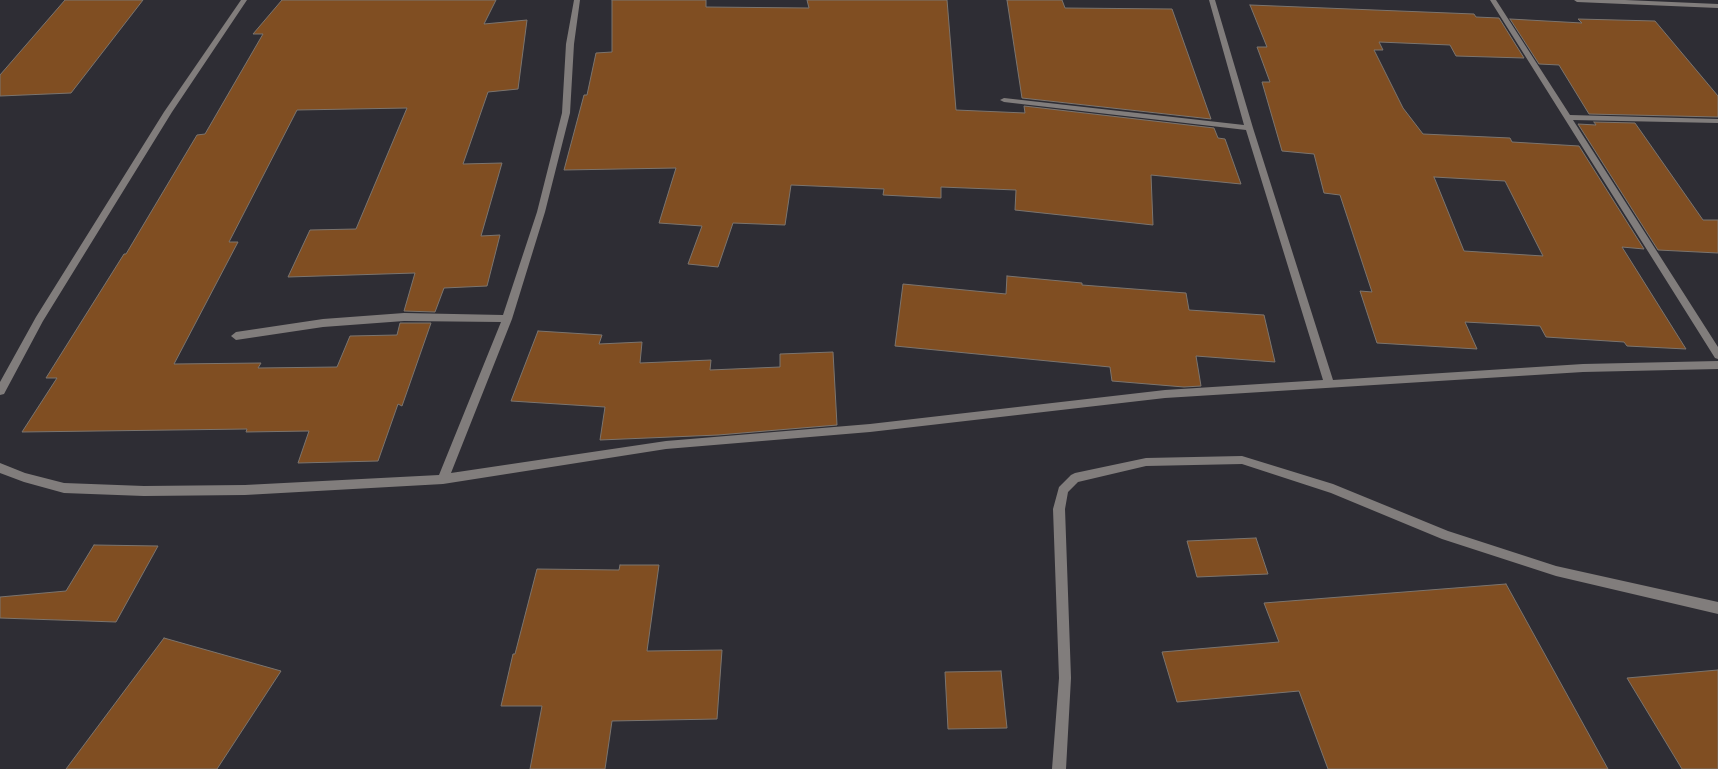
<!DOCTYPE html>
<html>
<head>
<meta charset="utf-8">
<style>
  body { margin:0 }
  canvas { display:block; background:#2e2d34 }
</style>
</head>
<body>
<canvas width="1718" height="769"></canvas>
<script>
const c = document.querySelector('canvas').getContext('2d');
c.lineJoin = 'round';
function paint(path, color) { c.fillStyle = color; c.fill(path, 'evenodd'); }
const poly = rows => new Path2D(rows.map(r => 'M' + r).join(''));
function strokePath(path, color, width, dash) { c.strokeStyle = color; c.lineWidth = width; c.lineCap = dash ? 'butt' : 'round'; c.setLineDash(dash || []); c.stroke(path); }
const building = poly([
  [65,0,143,0,71,93,0,96,0,75,65,0],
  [282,0,496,0,484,24,527,20,518,89,488,92,463,164,502,163,481,236,500,235,487,286,444,288,435,312,404,311,415,273,288,277,310,230,356,229,407,108,297,110,229,242,238,242,174,364,261,363,258,368,337,367,350,336,397,335,400,323,431,323,402,406,398,404,378,461,298,463,309,431,246,432,247,429,22,432,57,378,46,378,124,254,126,254,197,135,205,134,263,34,253,34,282,0],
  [612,0,706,0,706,7,809,8,807,0,947,0,956,110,1025,113,1024,106,1214,128,1218,138,1225,139,1241,184,1151,175,1153,225,1015,210,1016,190,941,187,941,198,883,195,884,189,791,185,785,225,733,223,718,267,688,264,702,226,659,223,676,168,564,170,584,95,587,95,596,53,612,52,612,0],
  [1007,0,1062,0,1065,8,1172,9,1211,119,1022,98,1007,0],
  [1250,5,1474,14,1476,17,1499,18,1524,58,1456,56,1450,45,1379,42,1383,50,1374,50,1403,108,1423,134,1510,138,1512,142,1579,146,1644,249,1622,247,1686,349,1627,346,1624,342,1546,337,1540,326,1465,322,1477,349,1377,343,1360,291,1372,292,1340,195,1324,193,1314,154,1282,151,1262,82,1270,82,1257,47,1267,47,1250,5],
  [1434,177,1505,181,1543,256,1464,251,1434,177],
  [1510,19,1582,23,1578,19,1655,21,1718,96,1718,117,1589,114,1559,65,1539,64,1510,19],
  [1594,122,1635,123,1703,220,1718,220,1718,253,1658,250,1578,124,1596,125,1594,122],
  [1007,276,1082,283,1082,285,1186,293,1189,310,1264,315,1275,362,1196,356,1201,386,1184,387,1112,381,1110,367,895,346,903,284,1006,294,1007,276],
  [538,331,602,335,599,344,642,342,640,363,711,360,710,370,780,367,780,354,833,352,837,425,718,435,600,440,605,407,511,401,538,331],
  [1256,538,1268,574,1197,577,1187,541,1256,538],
  [94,545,158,546,116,622,0,618,0,597,66,591,94,545],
  [620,565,659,565,647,651,722,650,717,719,612,721,605,769,530,769,542,706,501,706,513,654,515,654,537,569,619,570,620,565],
  [1506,584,1608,769,1328,769,1299,691,1177,702,1162,652,1279,642,1264,603,1506,584],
  [164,638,281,671,217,769,66,769,164,638],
  [1718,670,1718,769,1682,769,1627,678,1718,670],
  [1001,671,1007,728,948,729,945,672,1001,671]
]);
paint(building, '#804e22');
strokePath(building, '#7b746e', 1);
paint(poly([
  [241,0,247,0,172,112,43,321,4,394,0,395,0,382,36,317,164,112,241,0],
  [574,0,580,0,574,44,570,113,545,212,512,319,451,473,666,441,870,424,1165,390,1323,380,1246,130,1004,102,1000,100,1004,98,1244,125,1209,0,1215,0,1253,128,1333,380,1583,364,1718,361,1718,369,1583,372,1165,398,870,432,666,449,443,484,245,495,144,496,64,493,24,482,0,473,0,463,25,473,64,483,144,486,245,485,439,475,501,322,404,321,323,327,236,340,231,336,236,332,323,319,404,313,503,315,537,212,562,113,566,44,574,0],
  [1490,0,1496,0,1570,115,1718,119,1718,123,1573,120,1718,347,1718,359,1715,358,1490,0],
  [1574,0,1625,0,1718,4,1718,8,1577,2,1574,0],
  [1242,456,1333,484,1448,531,1556,566,1718,602,1718,614,1556,576,1442,539,1331,493,1242,464,1146,466,1078,482,1068,492,1065,509,1071,678,1066,769,1052,769,1059,678,1053,509,1059,487,1071,475,1075,473,1146,458,1242,456]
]), '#817d7c');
</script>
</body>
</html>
